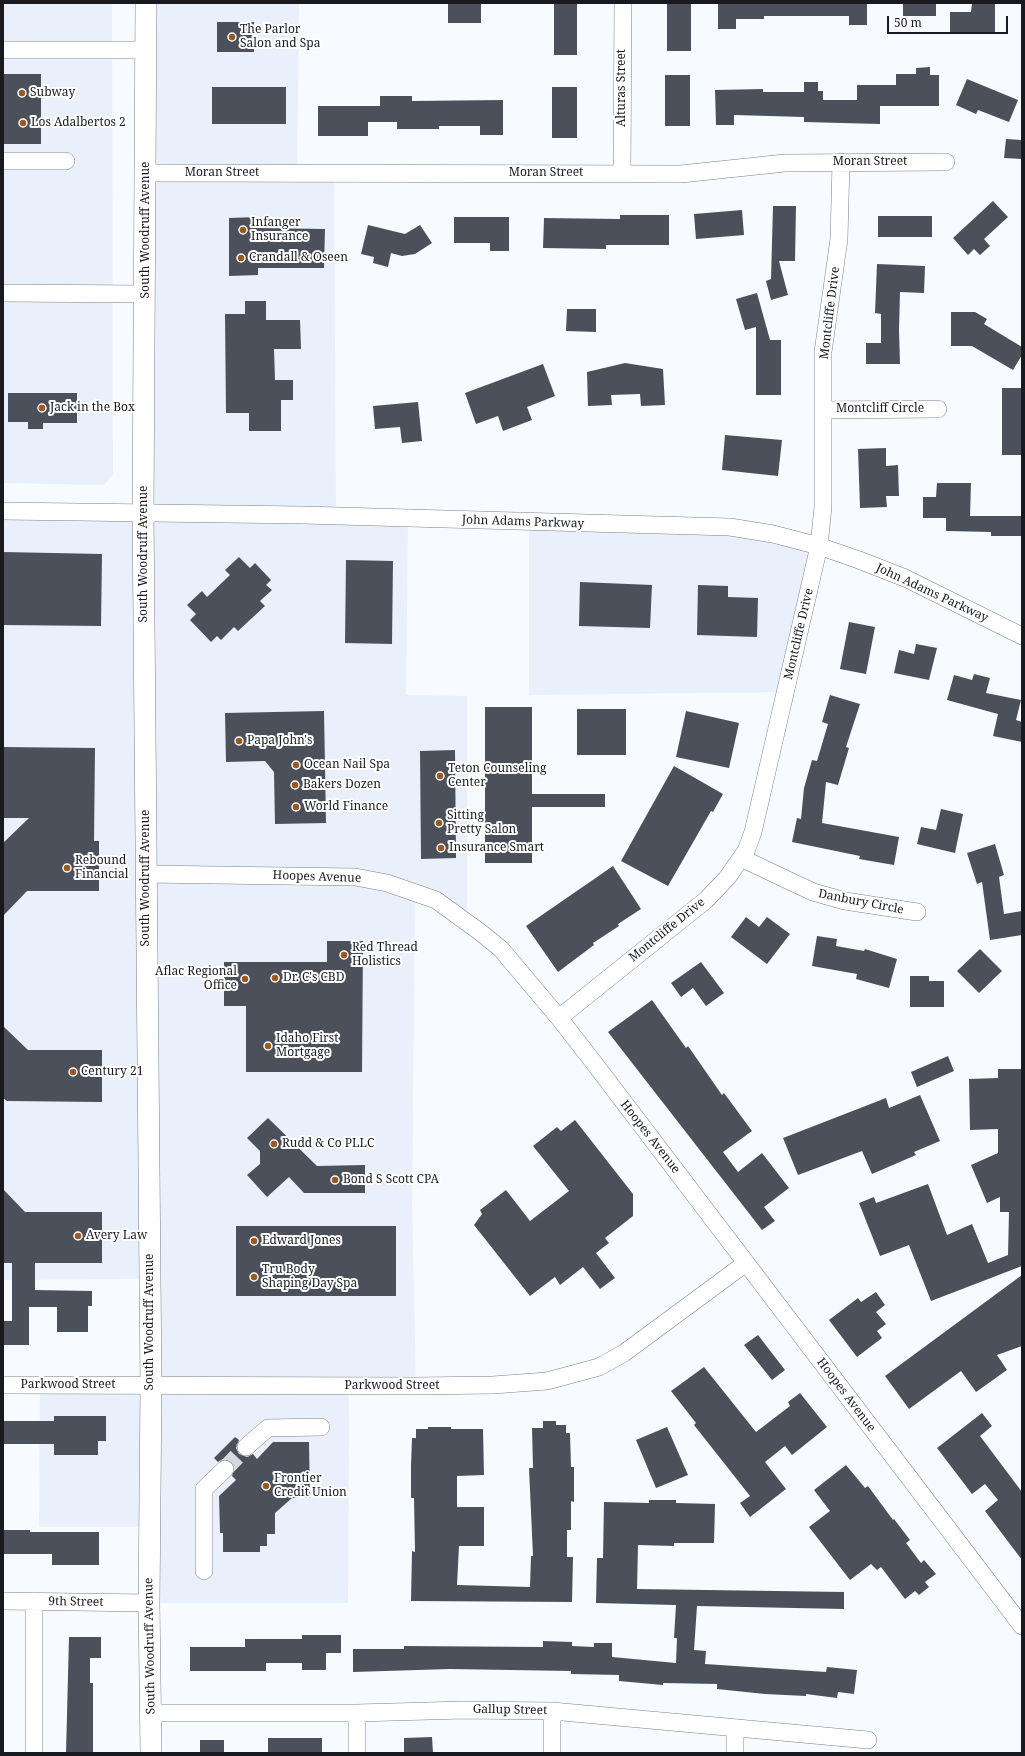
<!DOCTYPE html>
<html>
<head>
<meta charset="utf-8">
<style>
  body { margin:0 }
  #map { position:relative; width:1025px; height:1756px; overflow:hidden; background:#f7faff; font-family:"Noto Serif",serif }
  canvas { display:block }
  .frame { position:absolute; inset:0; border:4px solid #181a1f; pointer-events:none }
  .scale { position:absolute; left:887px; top:16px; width:121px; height:18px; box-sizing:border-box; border:2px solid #181a1f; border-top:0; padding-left:5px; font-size:12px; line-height:14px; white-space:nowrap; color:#181a1f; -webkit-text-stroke:3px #fff; paint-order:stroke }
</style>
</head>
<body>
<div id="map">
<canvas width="1025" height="1756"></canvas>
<div class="frame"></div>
<div class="scale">50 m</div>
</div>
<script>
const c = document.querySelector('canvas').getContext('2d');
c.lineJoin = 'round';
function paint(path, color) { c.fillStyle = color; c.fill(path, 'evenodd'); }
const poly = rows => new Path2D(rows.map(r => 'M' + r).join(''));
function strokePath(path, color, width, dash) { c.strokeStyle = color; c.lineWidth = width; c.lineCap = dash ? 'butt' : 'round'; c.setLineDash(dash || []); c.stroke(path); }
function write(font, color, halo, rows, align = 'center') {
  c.font = font + ' "Noto Serif",serif'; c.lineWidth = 4; c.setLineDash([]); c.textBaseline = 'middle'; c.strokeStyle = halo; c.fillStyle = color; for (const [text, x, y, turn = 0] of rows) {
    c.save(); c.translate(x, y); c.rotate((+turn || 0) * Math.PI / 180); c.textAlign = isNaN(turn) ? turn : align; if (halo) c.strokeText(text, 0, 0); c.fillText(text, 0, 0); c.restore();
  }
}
paint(poly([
  [3,3,112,3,113,474,104,485,3,483],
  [146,3,299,3,297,173,334,173,336,516,408,519,406,695,467,696,467,923,415,894,412,1206,416,1386,349,1387,348,1603,149,1603,149,1527,39,1527,40,1386,151,1386,150,1279,3,1280,3,511,143,513],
  [529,523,730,527,819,546,785,692,529,695]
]), '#eaeffc');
paint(poly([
  [448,3,481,3,481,23,448,23],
  [554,3,577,3,577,55,554,55],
  [667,3,691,3,691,51,667,51],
  [718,3,867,3,867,25,849,25,849,16,764,16,764,19,736,19,736,29,718,29],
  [903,3,936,3,936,16,903,16],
  [972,3,995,3,995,33,950,32,950,12,971,12],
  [217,22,254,22,254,52,217,52],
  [930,67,930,75,939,75,939,106,880,106,880,124,804,122,804,117,734,115,734,125,716,125,715,90,763,89,763,92,804,92,804,82,818,82,818,91,823,91,823,100,857,100,857,85,896,85,896,74,916,74,916,68],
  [3,74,41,74,41,144,3,144],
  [665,75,690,75,690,126,665,126],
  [967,79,1018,100,1009,122,978,110,976,114,956,105],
  [212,87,286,87,286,124,212,124],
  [552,87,577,87,577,138,552,138],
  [380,96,412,96,412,101,503,100,503,135,480,135,480,126,439,126,439,129,397,129,397,122,368,122,368,136,318,136,318,106,380,106],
  [1006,139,1022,140,1022,159,1004,158],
  [993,201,1008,217,984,239,990,246,980,255,974,249,968,255,953,238],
  [773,206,796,206,795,261,779,261,788,295,771,300,766,281,771,279],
  [742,210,744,235,696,239,694,214],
  [620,215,669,215,669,245,606,245,606,249,543,248,544,218,620,219],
  [878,216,932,216,932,237,878,237],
  [258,217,258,228,325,229,324,268,258,268,258,275,229,276,229,218],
  [454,217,509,217,509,251,490,251,490,243,454,243],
  [368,225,405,234,420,225,432,243,415,254,402,256,391,253,388,267,373,263,374,257,361,254],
  [877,264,925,266,924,293,900,292,899,330,900,364,866,364,866,343,881,343,881,314,875,313],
  [757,293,770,340,781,340,781,395,756,395,756,327,745,330,736,299],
  [245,301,266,301,266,320,300,320,301,349,274,349,275,380,293,380,293,400,281,400,281,431,249,431,249,413,226,413,225,314,245,314],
  [567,309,596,309,596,332,566,331],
  [951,312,975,312,987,319,984,324,1022,347,1022,355,1013,370,972,346,951,346],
  [625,363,663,369,665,405,641,406,640,394,611,395,612,405,588,406,587,372],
  [543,364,555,396,527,407,532,420,503,431,498,416,476,424,465,393],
  [1002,388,1022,388,1022,455,1002,455],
  [8,393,77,393,77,423,43,423,43,429,28,429,28,422,8,422],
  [418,402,422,441,402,443,400,427,375,429,373,406],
  [725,435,782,440,778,476,722,470],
  [886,448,886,466,898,465,899,496,886,496,887,507,860,508,858,449],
  [937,483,971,483,970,516,1022,516,1022,536,991,536,991,532,946,531,946,518,923,518,923,497,936,497],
  [3,552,102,554,101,626,3,625],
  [239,557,250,568,255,563,271,580,266,585,272,590,260,601,265,606,238,631,234,627,221,640,217,636,211,642,190,620,196,614,187,605,202,591,207,597,230,575,225,570],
  [346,560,393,561,392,644,345,643],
  [580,582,652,585,650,628,579,626],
  [698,585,728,586,728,597,758,598,757,637,697,635],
  [849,622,875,627,866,674,840,669],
  [916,644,937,648,929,680,894,673,899,650,914,654],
  [974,674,990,678,986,693,1021,700,1016,720,1022,722,1022,742,993,736,998,714,947,700,954,675,972,680],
  [830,695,860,704,846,747,849,748,838,785,826,782,822,823,899,837,894,865,859,859,860,856,792,842,797,818,801,819,804,788,812,760,817,761,828,724,822,722],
  [485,707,532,707,532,794,605,794,605,807,532,807,532,863,485,863],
  [577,709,626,709,626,755,577,755],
  [324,711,326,823,275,824,274,772,265,761,226,762,225,713],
  [686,711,739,723,729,768,676,757],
  [3,747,95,748,94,841,99,841,99,891,27,891,3,916,3,843,29,818,3,818],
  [455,750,456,858,421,859,420,751],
  [674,766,723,794,713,812,711,811,668,886,621,861],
  [941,809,963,814,955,853,917,844,921,827,936,830],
  [995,844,1004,875,999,877,1004,914,1022,911,1022,935,990,940,982,882,977,884,967,853],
  [613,866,641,909,618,924,619,926,593,943,594,945,558,972,526,926],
  [746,917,759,927,767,917,790,934,767,964,731,937],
  [817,936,837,939,836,946,864,951,865,949,897,959,889,988,856,979,857,974,812,966],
  [327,941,363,941,362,1072,246,1072,246,1006,224,1006,224,962,327,962],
  [980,949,1002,971,979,993,957,971],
  [701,962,724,993,706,1006,693,988,681,997,671,983],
  [910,976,929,976,929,981,944,981,944,1007,910,1007],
  [652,1000,686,1048,688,1046,722,1095,724,1093,752,1131,723,1152,738,1172,762,1153,789,1188,764,1207,775,1221,762,1230,608,1032],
  [3,1026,28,1050,102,1050,102,1102,7,1101,3,1098],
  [948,1056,954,1071,917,1087,911,1072],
  [998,1069,1022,1069,1022,1266,931,1301,909,1245,880,1256,859,1203,874,1197,876,1203,928,1184,947,1235,972,1224,988,1263,1008,1255,1009,1212,1000,1212,1000,1197,987,1203,971,1165,998,1153,998,1129,970,1130,969,1079,998,1078],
  [920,1095,940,1141,914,1152,916,1155,872,1174,862,1151,798,1175,783,1138,886,1098,889,1108],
  [268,1118,317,1166,365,1165,365,1193,304,1193,289,1177,267,1197,247,1175,260,1164,260,1151,247,1138],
  [575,1120,633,1194,633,1216,605,1238,609,1243,596,1253,615,1278,600,1289,583,1267,560,1285,555,1277,530,1296,474,1225,482,1214,480,1210,506,1190,530,1221,569,1191,533,1146,557,1127,561,1131],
  [3,1189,25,1212,102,1212,102,1263,35,1263,35,1290,92,1291,92,1306,88,1306,88,1332,57,1332,57,1307,29,1307,29,1345,3,1345,3,1321,12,1321,12,1263,3,1263],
  [236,1226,396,1226,396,1296,236,1296],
  [1022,1275,1022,1346,997,1355,1007,1370,976,1392,961,1371,909,1409,885,1376],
  [876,1292,885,1305,876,1312,886,1324,877,1331,882,1338,857,1357,829,1320,858,1298,861,1302],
  [758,1335,785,1370,772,1380,744,1345],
  [704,1367,756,1432,790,1406,788,1402,800,1393,827,1427,792,1455,785,1446,765,1462,786,1489,750,1517,740,1503,750,1496,694,1425,696,1423,671,1391],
  [982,1413,992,1426,980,1436,1022,1492,1022,1560,985,1511,998,1500,985,1484,972,1494,937,1448],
  [54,1416,106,1416,106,1441,98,1441,98,1455,54,1455,54,1444,3,1444,3,1421,54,1421],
  [543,1421,556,1421,556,1425,566,1425,566,1433,570,1433,571,1467,574,1467,574,1502,571,1501,571,1530,567,1530,567,1557,573,1557,572,1602,411,1601,412,1551,415,1552,414,1498,411,1498,411,1466,412,1438,416,1438,416,1429,428,1429,428,1427,451,1427,451,1429,483,1429,484,1475,457,1476,457,1507,484,1507,484,1546,459,1546,457,1585,530,1587,531,1556,533,1556,529,1468,533,1468,532,1428,543,1428],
  [667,1427,688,1475,656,1488,636,1440],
  [235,1437,239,1440,236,1448,239,1454,247,1457,253,1454,257,1459,273,1442,309,1442,310,1498,292,1498,275,1513,275,1534,267,1534,267,1546,260,1546,260,1552,223,1552,223,1533,220,1533,219,1496,236,1480,232,1476,235,1467,232,1462,228,1460,223,1459,218,1462,214,1458],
  [846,1465,865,1488,868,1486,893,1520,894,1519,910,1540,906,1543,921,1563,924,1560,936,1574,925,1582,929,1587,919,1595,915,1591,905,1599,881,1567,877,1570,871,1564,850,1580,809,1527,830,1511,814,1490],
  [649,1500,676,1500,676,1503,715,1504,714,1543,674,1543,674,1546,638,1545,637,1589,844,1592,844,1609,697,1606,694,1650,706,1651,705,1664,826,1672,827,1667,857,1670,854,1694,838,1692,837,1698,806,1694,806,1696,765,1694,717,1689,717,1684,663,1683,663,1685,619,1681,619,1675,571,1674,571,1671,450,1669,353,1672,353,1649,404,1649,404,1646,543,1647,543,1641,572,1642,572,1646,594,1647,594,1643,612,1643,612,1657,676,1663,677,1638,674,1638,676,1605,596,1603,597,1558,603,1558,604,1502,649,1503],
  [3,1530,30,1530,30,1532,99,1532,99,1565,52,1565,52,1554,3,1554],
  [302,1635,341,1635,341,1653,326,1653,326,1670,302,1670,302,1663,266,1663,266,1671,190,1671,190,1647,245,1647,245,1639,302,1639],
  [69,1637,101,1637,101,1658,90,1658,90,1683,93,1683,93,1753,66,1753],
  [432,1737,433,1753,404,1753,404,1738],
  [268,1738,322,1738,322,1753,268,1753],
  [200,1740,224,1740,224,1753,200,1753]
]), '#4c505b');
strokePath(poly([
  [225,1469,246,1447]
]), '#d6d8dd', 17, [17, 8]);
const minor = poly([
  [3,50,146,50],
  [3,161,66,161],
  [146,173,681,174,785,163,946,162],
  [622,173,623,3],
  [3,293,145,294],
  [823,410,938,409],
  [3,511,303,515,730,527,773,534,819,546,859,560,905,578,1022,636],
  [741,858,813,892,845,901,917,912],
  [146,874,355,877,387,883,436,900,480,932,501,949,559,1018,591,1059,1022,1626],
  [559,1018,706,900,727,878,746,851,753,832,819,546,823,507,823,352,839,239,841,162],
  [3,1385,416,1386,493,1385,547,1381,599,1367,624,1353,746,1263],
  [246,1447,268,1428,321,1427],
  [204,1571,204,1489,225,1469],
  [3,1601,149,1603],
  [151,1713,357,1713,464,1710,552,1711,868,1740],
  [357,1713,357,1753],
  [34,1753,34,1601],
  [552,1753,552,1711],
  [735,1753,735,1729]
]);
const major = poly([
  [146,3,143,513,151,1386,149,1603,151,1753]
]);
strokePath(minor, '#7b808c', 18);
strokePath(major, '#7b808c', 22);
strokePath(minor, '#fff', 17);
strokePath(major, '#fff', 21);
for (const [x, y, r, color] of [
  [232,37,4,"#995921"],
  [22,93,4,"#995921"],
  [23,123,4,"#995921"],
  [243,230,4,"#995921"],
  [241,258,4,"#995921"],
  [42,408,4,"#995921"],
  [239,741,4,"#995921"],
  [296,765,4,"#995921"],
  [440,776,4,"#995921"],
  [295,785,4,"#995921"],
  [296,807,4,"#995921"],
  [439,823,4,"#995921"],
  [441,848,4,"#995921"],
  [67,868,4,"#995921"],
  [344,955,4,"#995921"],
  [275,978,4,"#995921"],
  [245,979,4,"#995921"],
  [268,1046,4,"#995921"],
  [73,1072,4,"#995921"],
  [274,1144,4,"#995921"],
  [335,1180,4,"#995921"],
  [78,1236,4,"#995921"],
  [254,1241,4,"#995921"],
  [254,1277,4,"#995921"],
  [266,1486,4,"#995921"]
]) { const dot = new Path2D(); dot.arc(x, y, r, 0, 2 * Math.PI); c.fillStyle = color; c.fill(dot); strokePath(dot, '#fff', 1.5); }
write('12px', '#181a1f', '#fff', [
  ["The Parlor",240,30],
  ["Salon and Spa",240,44],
  ["Subway",30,93],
  ["Los Adalbertos 2",31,123],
  ["Infanger",251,223],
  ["Insurance",251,237],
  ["Crandall & Oseen",249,258],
  ["Jack in the Box",50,408],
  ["Papa John's",247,741],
  ["Ocean Nail Spa",304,765],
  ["Teton Counseling",448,769],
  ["Center",448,783],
  ["Bakers Dozen",303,785],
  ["World Finance",304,807],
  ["Sitting",447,816],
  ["Pretty Salon",447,830],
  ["Insurance Smart",449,848],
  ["Rebound",75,861],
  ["Financial",75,875],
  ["Red Thread",352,948],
  ["Holistics",352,962],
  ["Aflac Regional",237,972,"right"],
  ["Office",237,986,"right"],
  ["Dr. C's CBD",283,978],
  ["Idaho First",276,1039],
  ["Mortgage",276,1053],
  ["Century 21",81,1072],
  ["Rudd & Co PLLC",282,1144],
  ["Bond S Scott CPA",343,1180],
  ["Avery Law",86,1236],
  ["Edward Jones",262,1241],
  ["Tru Body",262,1270],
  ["Shaping Day Spa",262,1284],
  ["Frontier",274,1479],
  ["Credit Union",274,1493]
], 'left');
write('12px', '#181a1f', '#fff', [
  ["Alturas Street",622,88,-90],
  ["Moran Street",870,162],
  ["Moran Street",222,173],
  ["Moran Street",546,173],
  ["South Woodruff Avenue",146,230,-90],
  ["Montcliffe Drive",830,313,-83],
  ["Montcliff Circle",880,409],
  ["John Adams Parkway",523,522,2],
  ["South Woodruff Avenue",144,554,-90],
  ["John Adams Parkway",932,593,25],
  ["Montcliffe Drive",799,634,-77],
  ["Hoopes Avenue",317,877,2],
  ["South Woodruff Avenue",146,878,-90],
  ["Danbury Circle",861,902,11],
  ["Montcliffe Drive",667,930,-39],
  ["Hoopes Avenue",650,1137,52],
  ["South Woodruff Avenue",150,1322,-90],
  ["Parkwood Street",68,1385],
  ["Parkwood Street",392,1386],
  ["Hoopes Avenue",846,1395,53],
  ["9th Street",76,1602,1],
  ["South Woodruff Avenue",150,1646,-91],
  ["Gallup Street",510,1710,1]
]);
</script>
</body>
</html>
